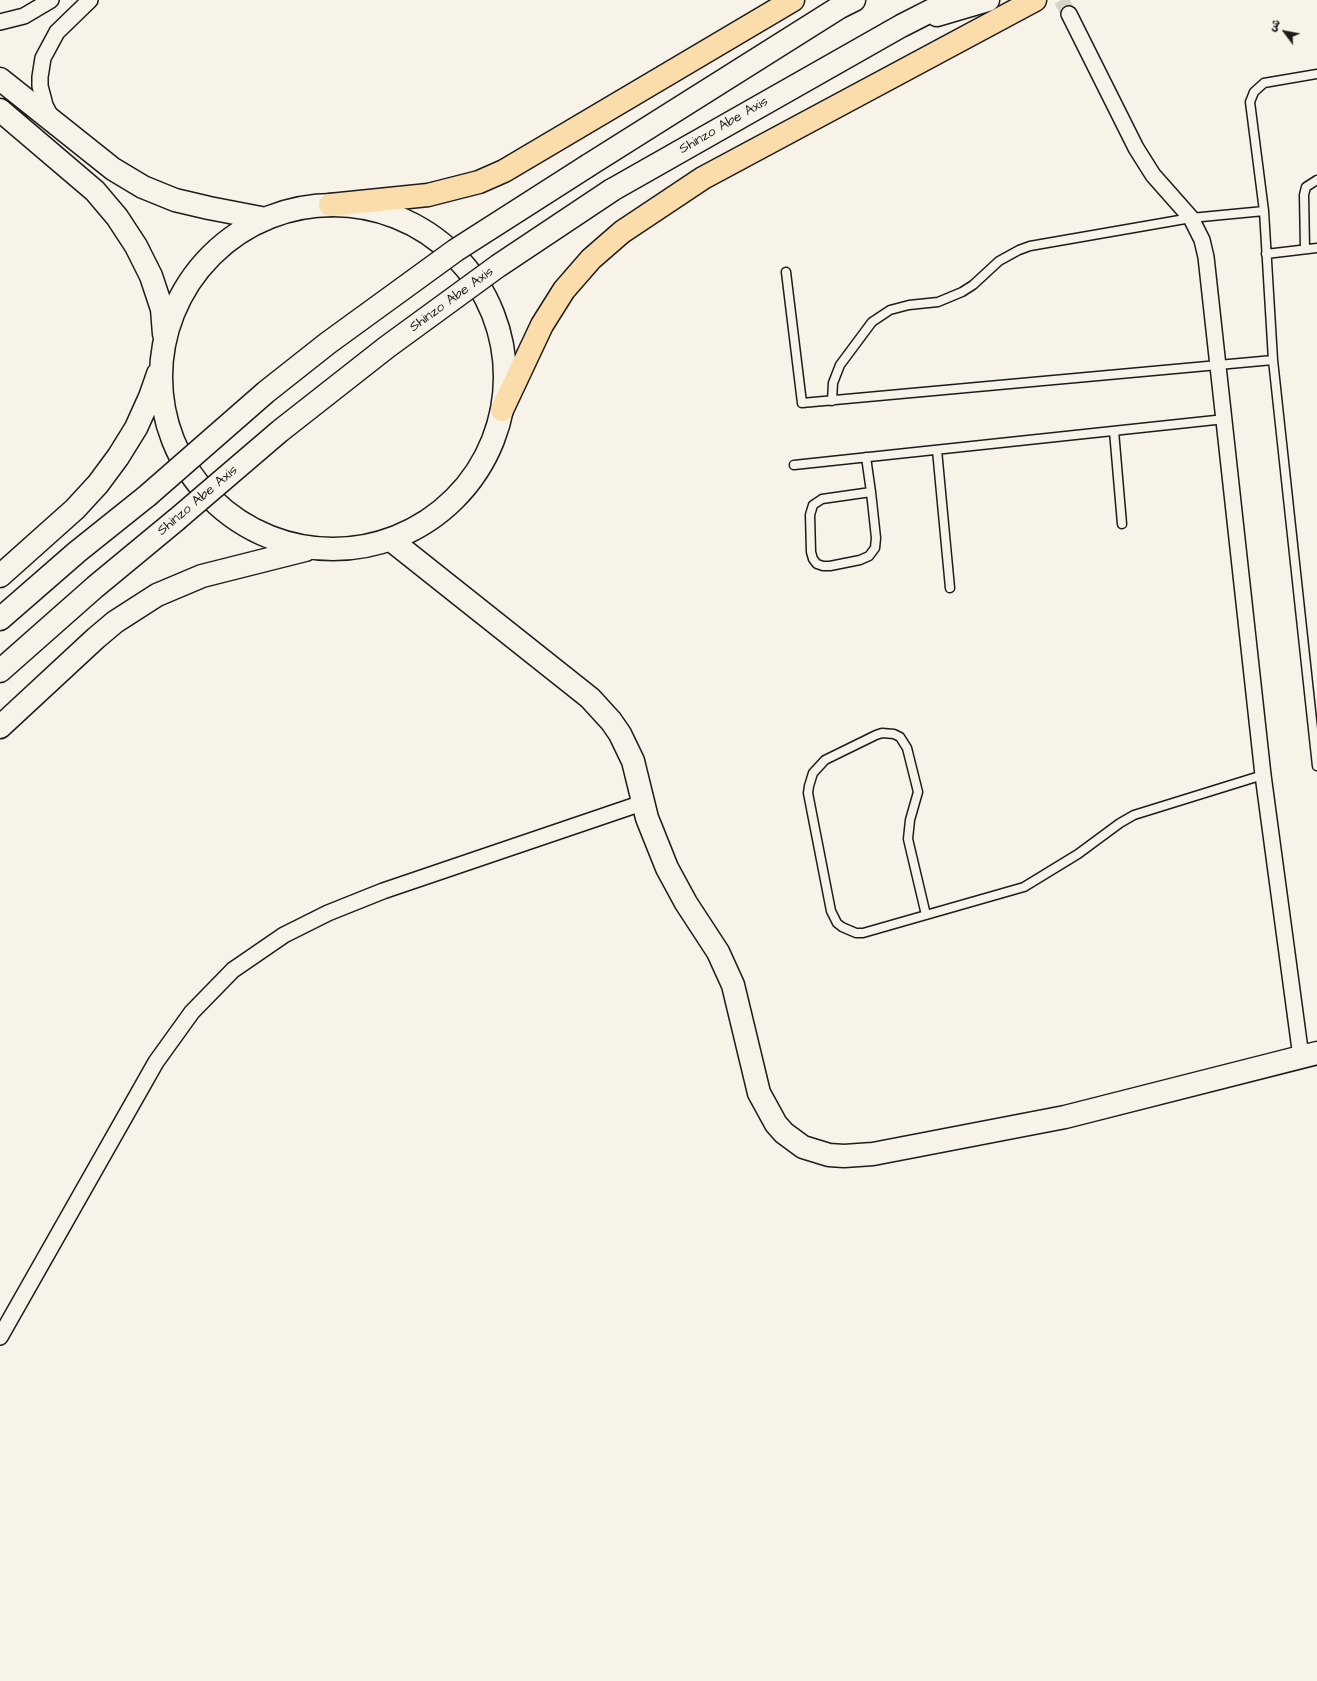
<!DOCTYPE html>
<html>
<head>
<meta charset="utf-8">
<style>
  body { margin:0 }
  #map { position:relative; width:1317px; height:1681px; overflow:hidden; background:#f7f3e8; font-family:"Architects Daughter","Playpen Sans Arabic",sans-serif }
  canvas { display:block }
  .north { position:absolute; left:1265px; top:12px; width:40px; height:40px; -webkit-text-stroke:3px #f7f3e8; paint-order:stroke; rotate:302deg; font-size:11px; font-weight:700; line-height:16px; text-align:center; color:#1c1c1c }
  .north::after { content:''; display:block; margin:auto; width:14px; height:18px; background:#1c1c1c; clip-path:polygon(50% 0,100% 100%,50% 72%,0 100%) }
</style>
</head>
<body>
<div id="map">
<canvas width="1317" height="1681"></canvas>
<div class="north">ش</div>
</div>
<script>
const c = document.querySelector('canvas').getContext('2d');
c.lineJoin = 'round';
const poly = rows => new Path2D(rows.map(r => 'M' + r).join(''));
function strokePath(path, color, width, dash) { c.strokeStyle = color; c.lineWidth = width; c.lineCap = dash ? 'butt' : 'round'; c.setLineDash(dash || []); c.stroke(path); }
function write(font, color, halo, rows, align = 'center') {
  c.font = font + ' "Architects Daughter",sans-serif'; c.lineWidth = 4; c.setLineDash([]); c.textBaseline = 'middle'; c.strokeStyle = halo; c.fillStyle = color; for (const [text, x, y, turn = 0] of rows) {
    c.save(); c.translate(x, y); c.rotate((+turn || 0) * Math.PI / 180); c.textAlign = isNaN(turn) ? turn : align; if (halo) c.strokeText(text, 0, 0); c.fillText(text, 0, 0); c.restore();
  }
}
strokePath(poly([
  [1061,0,1069,14]
]), '#d6d3c9', 15, [15, 8]);
const lane = poly([
  [1317,74,1264,83,1254,92,1250,102,1264,211,1273,360,1317,766],
  [1305,249,1304,195,1306,187,1317,180],
  [1266,254,1317,248],
  [786,272,802,403,1273,360],
  [832,401,833,383,840,365,872,322,890,310,909,305,938,302,962,292,973,285,999,261,1019,250,1030,246,1191,218,1264,211],
  [1114,431,1122,524],
  [937,450,950,588],
  [866,457,871,492,876,538,875,548,869,556,860,560,830,566,823,566,817,564,813,559,811,552,810,515,813,505,822,499,871,492],
  [794,465,1225,419],
  [926,915,908,839,910,820,918,792,907,748,900,737,894,734,882,733,876,735,825,760,813,773,809,786,808,793,831,911,837,923,842,927,856,933,863,933,1024,887,1078,854,1120,823,1134,815,1263,775]
]);
const street = poly([
  [1069,14,1136,148,1153,175,1191,218,1202,240,1206,257,1263,775,1301,1057],
  [0,22,24,16,51,0],
  [51,117,45,105,40,86,40,77,43,58,57,32,90,0],
  [0,1337,156,1062,192,1012,233,970,284,935,328,913,383,891,642,803]
]);
const secondary = poly([
  [937,15,988,0],
  [0,79,113,169,143,187,175,200,209,208,266,219],
  [0,110,95,191,117,217,136,246,151,276,162,309,164,334],
  [589,165,840,7,854,0],
  [612,190,901,26,952,0],
  '161 377a172 172 0 1 1 344 0a172 172 0 1 1-344 0Z',
  [391,540,590,698,611,721,620,734,633,761,647,818,667,868,686,903,718,952,733,985,759,1093,776,1124,784,1133,803,1147,829,1155,844,1156,873,1154,1065,1117,1317,1053],
  [0,576,75,509,98,484,118,457,136,428,150,397,158,374],
  [0,619,77,552,147,496],
  [0,671,95,587,176,520],
  [0,727,96,638,115,622,157,595,202,576,305,550]
]);
const highway = poly([
  [330,205,428,195,479,182,504,171,793,0],
  [502,410,542,325,564,290,591,259,622,232,703,178,1035,0]
]);
strokePath(lane, '#1c1c1c', 11);
strokePath(street, '#1c1c1c', 18);
strokePath(secondary, '#1c1c1c', 25);
strokePath(highway, '#1c1c1c', 25);
strokePath(lane, '#f7f3e8', 8);
strokePath(street, '#f7f3e8', 15);
strokePath(secondary, '#f7f3e8', 22);
strokePath(highway, '#faddab', 22);
const secondaryBridge = poly([
  [147,496,266,392,328,343,456,250,589,165],
  [176,520,280,431,387,347,498,266,612,190]
]);
strokePath(secondaryBridge, '#1c1c1c', 25, []);
strokePath(secondaryBridge, '#f7f3e8', 22);
write('14px', '#1c1c1c', '#f7f3e8', [
  ["Shinzo Abe Axis",724,126,-30],
  ["Shinzo Abe Axis",452,300,-36],
  ["Shinzo Abe Axis",198,501,-40]
]);
</script>
</body>
</html>
